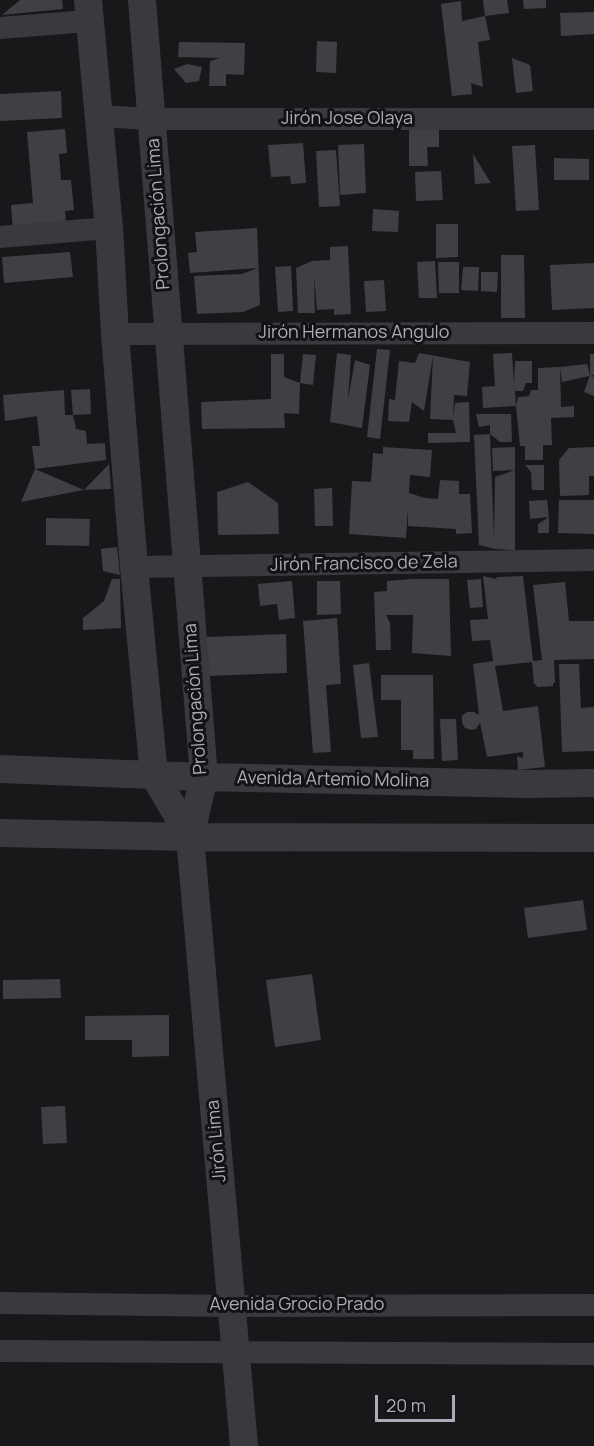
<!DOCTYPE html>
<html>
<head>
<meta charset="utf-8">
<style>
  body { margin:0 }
  #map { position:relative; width:594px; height:1446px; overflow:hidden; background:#18181a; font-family:Manrope,sans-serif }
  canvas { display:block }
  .scale { position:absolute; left:375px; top:1395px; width:80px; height:27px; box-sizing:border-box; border:3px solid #aaacba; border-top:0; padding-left:8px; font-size:18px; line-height:21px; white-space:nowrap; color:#aaacba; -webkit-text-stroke:4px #131315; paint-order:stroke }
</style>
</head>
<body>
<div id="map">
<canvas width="594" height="1446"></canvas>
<div class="scale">20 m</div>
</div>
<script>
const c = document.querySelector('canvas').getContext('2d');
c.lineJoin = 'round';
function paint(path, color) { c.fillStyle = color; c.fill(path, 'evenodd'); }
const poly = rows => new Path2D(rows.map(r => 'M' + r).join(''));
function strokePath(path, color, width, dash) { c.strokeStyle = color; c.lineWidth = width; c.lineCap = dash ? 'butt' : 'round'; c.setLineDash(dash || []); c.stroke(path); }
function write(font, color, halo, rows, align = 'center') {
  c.font = font + ' Manrope,sans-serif'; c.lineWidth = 6; c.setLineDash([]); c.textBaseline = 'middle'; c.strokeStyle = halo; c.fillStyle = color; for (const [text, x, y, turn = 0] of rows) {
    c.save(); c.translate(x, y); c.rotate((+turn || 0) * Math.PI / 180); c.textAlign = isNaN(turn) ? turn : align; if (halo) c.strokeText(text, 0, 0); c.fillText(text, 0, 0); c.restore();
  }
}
paint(poly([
  [20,0,62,0,63,9,2,15],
  [483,0,507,0,509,13,485,16],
  [523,0,546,0,546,8,524,9],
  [461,1,462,21,485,16,490,40,478,42,483,87,471,83,472,94,452,96,441,4],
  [594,12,594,34,561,36,560,13],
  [317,41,337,42,336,73,316,72],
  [179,42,245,43,244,75,226,74,226,86,209,86,210,61,220,58,178,57],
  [512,58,530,65,533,91,516,93],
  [187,64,202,67,199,81,186,83,174,69],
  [61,91,62,118,0,121,0,94],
  [409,124,439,124,439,147,427,147,428,166,409,166],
  [65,129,67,153,59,154,61,180,71,180,74,210,65,211,66,224,13,232,11,205,33,203,27,132],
  [303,143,306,183,291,184,290,176,271,177,268,145],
  [364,144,366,193,340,195,338,145],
  [535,145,539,210,516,211,512,146],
  [336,150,340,206,319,207,316,151],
  [473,154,491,183,475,184],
  [554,158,589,159,589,180,554,180],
  [441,171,443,200,416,201,415,172],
  [373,209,399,211,398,232,372,231],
  [436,224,458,224,458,257,436,258],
  [257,228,260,305,243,312,197,314,194,276,242,274,258,268,190,273,188,253,197,252,195,232],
  [348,246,351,314,334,315,334,309,317,310,314,276,315,313,298,313,296,268,312,261,330,260,330,247],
  [70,252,73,277,4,283,2,257],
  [501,255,524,255,525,318,501,318],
  [435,261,437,298,419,298,417,262],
  [438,262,459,262,459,293,439,293],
  [594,263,594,308,552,310,550,265],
  [291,266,293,311,278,312,275,267],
  [463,267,479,267,478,291,461,290],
  [481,272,498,272,497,292,481,291],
  [384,280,386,311,366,312,364,281],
  [377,349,390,350,380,439,367,437],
  [337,353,351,355,348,400,355,360,370,365,362,428,330,422],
  [419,353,470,362,467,396,454,395,453,418,455,403,469,402,470,442,428,443,428,433,456,433,453,420,430,419,433,356,424,411,412,402,409,422,388,421,389,399,395,400,399,361,415,363],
  [512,353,514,385,515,361,532,361,532,383,526,383,523,391,515,391,516,406,483,408,482,387,495,386,493,354],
  [271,354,284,354,284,377,300,383,299,414,284,413,285,428,202,429,201,402,271,399],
  [303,354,316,355,313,385,300,383],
  [590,354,594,354,594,375,562,382,560,367,587,364,590,375],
  [560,367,561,407,574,406,574,417,551,418,552,445,543,445,543,460,525,460,525,446,520,446,516,406,518,397,529,396,531,390,538,390,538,368],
  [590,375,594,377,594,396,584,392],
  [90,389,91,414,73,415,71,390],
  [64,390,65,415,73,415,76,429,86,431,87,444,105,443,106,460,35,469,32,446,40,446,37,416,5,421,3,395],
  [476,414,511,414,512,442,500,442,490,434,490,425,479,427],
  [490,434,494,539,495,477,515,470,515,550,495,549,479,545,474,435],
  [383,447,432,450,430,477,410,475,409,493,425,498,438,499,440,480,459,481,459,494,470,494,472,533,456,534,456,529,408,526,408,508,406,538,349,534,352,481,371,482,373,453,383,454],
  [515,447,515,470,493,471,492,448],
  [594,447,594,476,589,476,589,495,560,496,559,460,569,448],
  [109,464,111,489,84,490],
  [525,465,544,465,544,490,532,490,531,472],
  [35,469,84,490,21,502],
  [248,482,278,503,279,534,218,535,217,492],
  [332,488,333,526,315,526,314,489],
  [547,500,549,517,530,519,529,501],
  [559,500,594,500,594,534,558,533],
  [549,517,549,533,538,533,538,524],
  [46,518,90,519,89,546,46,545],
  [117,547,120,575,103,571,101,549],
  [483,576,496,579,497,577,523,576,533,661,542,660,533,585,565,582,569,621,594,621,594,659,554,660,555,683,553,683,553,686,537,687,536,684,534,685,532,662,495,666,503,711,538,706,545,767,518,770,517,756,523,758,523,752,487,757,480,723,476,729,471,730,465,728,462,723,462,716,467,712,474,712,479,715,473,664,493,661,490,640,472,641,470,620,488,619],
  [112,579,120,579,121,628,83,630,83,618,104,601],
  [412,579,449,579,451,656,412,653,413,615,386,615,390,623,391,650,376,650,374,592,387,591,387,581],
  [481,579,483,607,470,608,467,580],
  [292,581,295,618,279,620,277,604,260,606,258,584],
  [317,581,340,581,341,614,317,615],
  [337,618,341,684,326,685,331,752,313,753,303,621],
  [286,634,287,673,207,676,206,637],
  [369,663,378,737,361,738,353,665],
  [559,664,579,664,581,708,594,707,594,751,562,752],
  [381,675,433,675,434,759,413,759,413,750,401,750,401,700,381,700],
  [440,719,456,719,458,760,442,761],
  [583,900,587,930,528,938,524,908],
  [312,974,321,1040,275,1047,266,980],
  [60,979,61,998,3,999,3,980],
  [169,1015,169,1056,132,1057,132,1040,85,1040,85,1016],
  [65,1106,67,1143,43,1144,41,1107]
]), '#3f4044');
strokePath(poly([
  [0,28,88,21],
  [99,116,151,119,594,119],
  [0,237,109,228],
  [115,334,594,333],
  [134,567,594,560],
  [0,1303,231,1306,594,1305],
  [0,1351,594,1354]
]), '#39393f', 22);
strokePath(poly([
  [88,0,109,228,115,334,134,567,154,775,190,837],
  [142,0,204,777,190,837,244,1446],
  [0,769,204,777,527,784,594,783],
  [0,833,190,837,594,838]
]), '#39393f', 28);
write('18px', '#aaacba', '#131315', [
  ["Jirón Jose Olaya",347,119],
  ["Prolongación Lima",159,214,-94],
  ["Jirón Hermanos Angulo",354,333],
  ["Jirón Francisco de Zela",364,564,-1],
  ["Prolongación Lima",196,699,-94],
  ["Avenida Artemio Molina",333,780,1],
  ["Jirón Lima",217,1141,-95],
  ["Avenida Grocio Prado",297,1305]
]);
</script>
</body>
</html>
